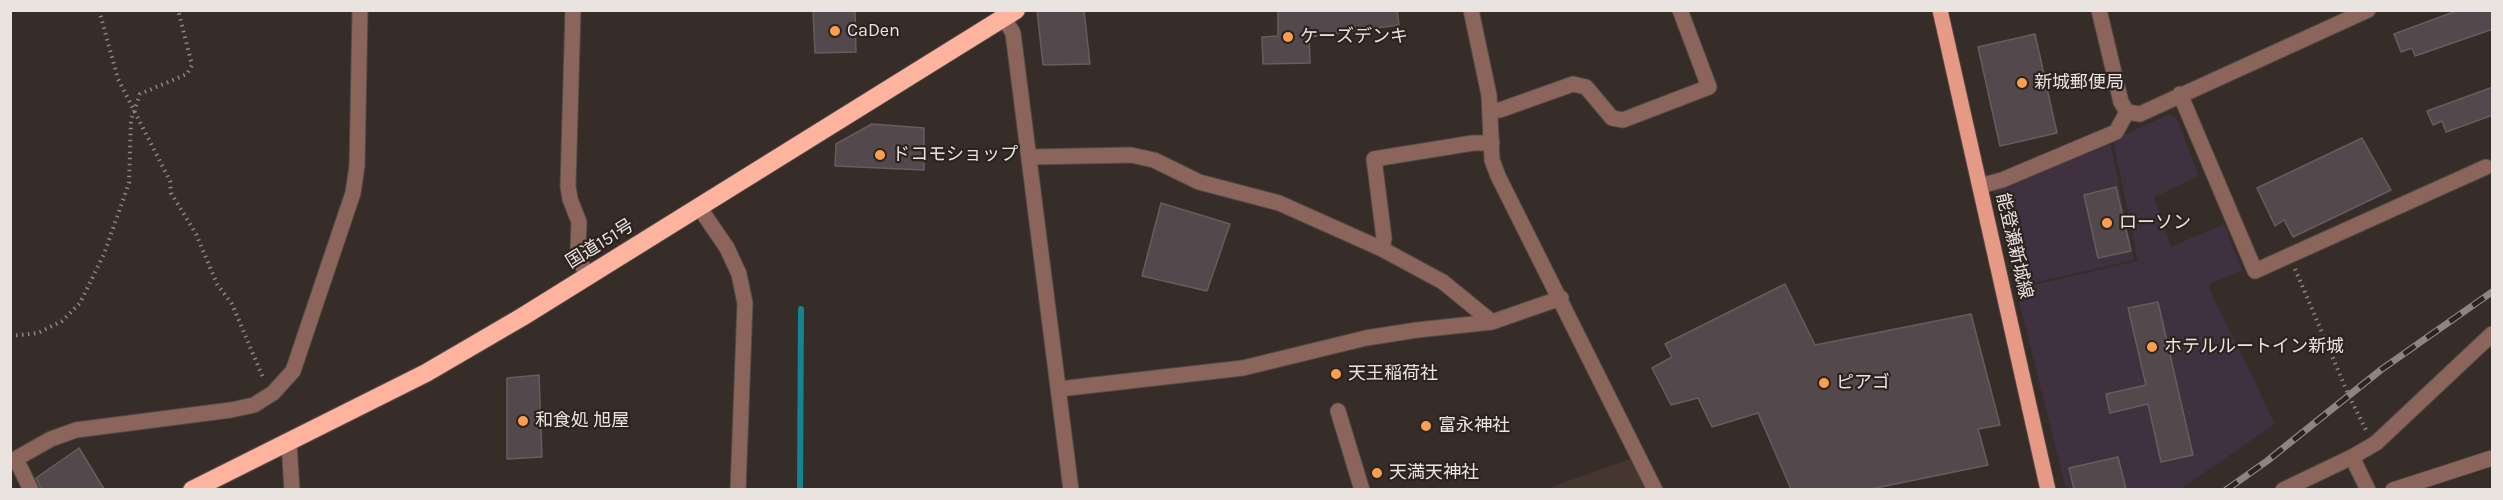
<!DOCTYPE html>
<html>
<head>
<meta charset="utf-8">
<style>
  body { margin:0 }
  #map { position:relative; width:2503px; height:500px; overflow:hidden; background:#362d29; font-family:Karla,sans-serif }
  canvas { display:block }
  .frame { position:absolute; inset:0; border:12px solid #eae4e1; pointer-events:none }
</style>
</head>
<body>
<div id="map">
<canvas width="2503" height="500"></canvas>
<div class="frame"></div>
</div>
<script>
const c = document.querySelector('canvas').getContext('2d');
c.lineJoin = 'round';
function paint(path, color) { c.fillStyle = color; c.fill(path, 'evenodd'); }
const poly = rows => new Path2D(rows.map(r => 'M' + r).join(''));
function strokePath(path, color, width, dash) { c.strokeStyle = color; c.lineWidth = width; c.lineCap = dash ? 'butt' : 'round'; c.setLineDash(dash || []); c.stroke(path); }
function write(font, color, halo, rows, align = 'center') {
  c.font = font + ' Karla,"Noto Sans JP",sans-serif'; c.lineWidth = 4.5; c.setLineDash([]); c.textBaseline = 'middle'; c.strokeStyle = halo; c.fillStyle = color; for (const [text, x, y, turn = 0] of rows) {
    c.save(); c.translate(x, y); c.rotate((+turn || 0) * Math.PI / 180); c.textAlign = isNaN(turn) ? turn : align; if (halo) c.strokeText(text, 0, 0); c.fillText(text, 0, 0); c.restore();
  }
}
paint(poly([
  [2169,114,2176,117,2199,176,2154,197,2171,247,2224,224,2242,270,2210,284,2209,288,2275,424,2180,489,2066,489,2016,289,2138,261,2113,140],
  [2110,141,2134,260,2015,287,1994,190]
]), '#3f313f');
paint(poly([
  [1630,459,1647,489,1543,490]
]), '#453630');
strokePath(poly([
  [800,490,801,309]
]), '#13858f', 6);
const building = poly([
  [813,10,855,10,856,52,815,53,813,10],
  [1037,10,1084,10,1090,64,1043,65,1037,10],
  [1278,10,1397,10,1399,25,1309,37,1310,63,1263,64,1262,37,1278,36,1278,10],
  [2459,10,2493,10,2493,29,2415,56,2412,48,2401,52,2394,34,2459,10],
  [2035,34,2057,133,2000,146,1978,47,2035,34],
  [2493,87,2493,115,2446,132,2442,121,2433,125,2427,111,2493,87],
  [872,124,924,128,924,170,835,166,836,144,872,124],
  [2362,138,2391,190,2293,237,2284,220,2275,226,2257,188,2362,138],
  [2116,187,2131,251,2098,258,2084,195,2116,187],
  [1161,203,1230,224,1207,291,1142,276,1161,203],
  [1785,284,1815,345,1971,314,2000,425,1978,429,1988,465,1871,489,1791,489,1758,413,1712,427,1698,398,1671,405,1652,368,1672,357,1665,344,1785,284],
  [2158,302,2193,455,2161,462,2148,404,2110,413,2106,394,2146,385,2128,308,2158,302],
  [539,375,542,457,507,459,507,378,539,375],
  [79,448,104,489,41,489,36,478,79,448],
  [2118,457,2126,489,2074,489,2069,468,2118,457]
]);
paint(building, '#53484b');
strokePath(building, '#685c5f', 1.5);
const minor = poly([
  [573,10,568,186,570,199,579,222,578,249,580,262,588,276],
  [1471,10,1489,95,1492,160,1498,176,1655,490],
  [2099,10,2121,102,2127,112,2140,114,2368,10],
  [1004,18,1013,33,1071,490],
  [2180,94,2255,271,2486,167],
  [1490,110,1500,110,1573,84,1586,87,1612,118,1623,120,1709,87,1680,10],
  [1030,157,1131,155,1154,160,1199,182,1279,203,1382,249,1443,282,1492,322,1561,298],
  [1980,186,2002,180,2116,132,2127,112],
  [699,207,727,248,739,274,745,303,738,490],
  [1382,249,1384,238,1374,159,1473,143,1492,143],
  [1059,389,1243,368,1366,338,1417,330,1492,322],
  [1338,411,1362,490],
  [289,443,292,490],
  [16,459,31,490],
  [10,462,51,439,76,430,231,410,254,405,273,393,293,371,353,193,357,166,360,10],
  [2283,490,2352,457],
  [2368,490,2352,457,2376,443,2492,334],
  [2393,490,2492,458]
]);
const major = poly([
  [1940,10,2048,490]
]);
const highway = poly([
  [192,490,426,373,522,317,1016,10]
]);
strokePath(minor, '#534a46', 17);
strokePath(major, '#534a46', 17);
strokePath(highway, '#534a46', 20);
strokePath(poly([
  [99,10,118,79,170,181,171,193,196,234,217,284,232,304,264,380],
  [2295,269,2349,396,2367,432],
  [10,336,38,333,62,321,80,303,104,254,129,183,131,120,140,94,187,74,192,65,178,10]
]), '#8e8683', 4, [1.5, 4.5]);
strokePath(minor, '#8b655b', 15);
strokePath(major, '#e69984', 15);
strokePath(highway, '#feb39f', 18);
const rail = poly([
  [2226,490,2267,461,2382,369,2492,292]
]);
strokePath(rail, '#8d8582', 7);
strokePath(rail, '#2c231f', 4.5, [14]);
for (const [x, y, r, color] of [
  [835,31,6,"#fa9f4f"],
  [1288,37,6,"#fa9f4f"],
  [2022,83,6,"#fa9f4f"],
  [880,155,6,"#fa9f4f"],
  [2107,223,6,"#fa9f4f"],
  [2152,347,6,"#fa9f4f"],
  [1336,374,6,"#fa9f4f"],
  [1824,383,6,"#fa9f4f"],
  [523,421,6,"#fa9f4f"],
  [1426,426,6,"#fa9f4f"],
  [1377,473,6,"#fa9f4f"]
]) { const dot = new Path2D(); dot.arc(x, y, r, 0, 2 * Math.PI); c.fillStyle = color; c.fill(dot); strokePath(dot, '#2c231f', 2); }
write('18px', '#eae4e1', '#2c231f', [
  ["CaDen",847,31],
  ["ケーズデンキ",1300,37],
  ["新城郵便局",2034,83],
  ["ドコモショップ",892,155],
  ["ローソン",2119,223],
  ["ホテルルートイン新城",2164,347],
  ["天王稲荷社",1348,374],
  ["ピアゴ",1836,383],
  ["和食処 旭屋",535,421],
  ["富永神社",1438,426],
  ["天満天神社",1389,473]
], 'left');
write('18px', '#eae4e1', '#2c231f', [
  ["国道151号",600,244,-32],
  ["能登瀬新城線",2014,246,77]
]);
</script>
</body>
</html>
